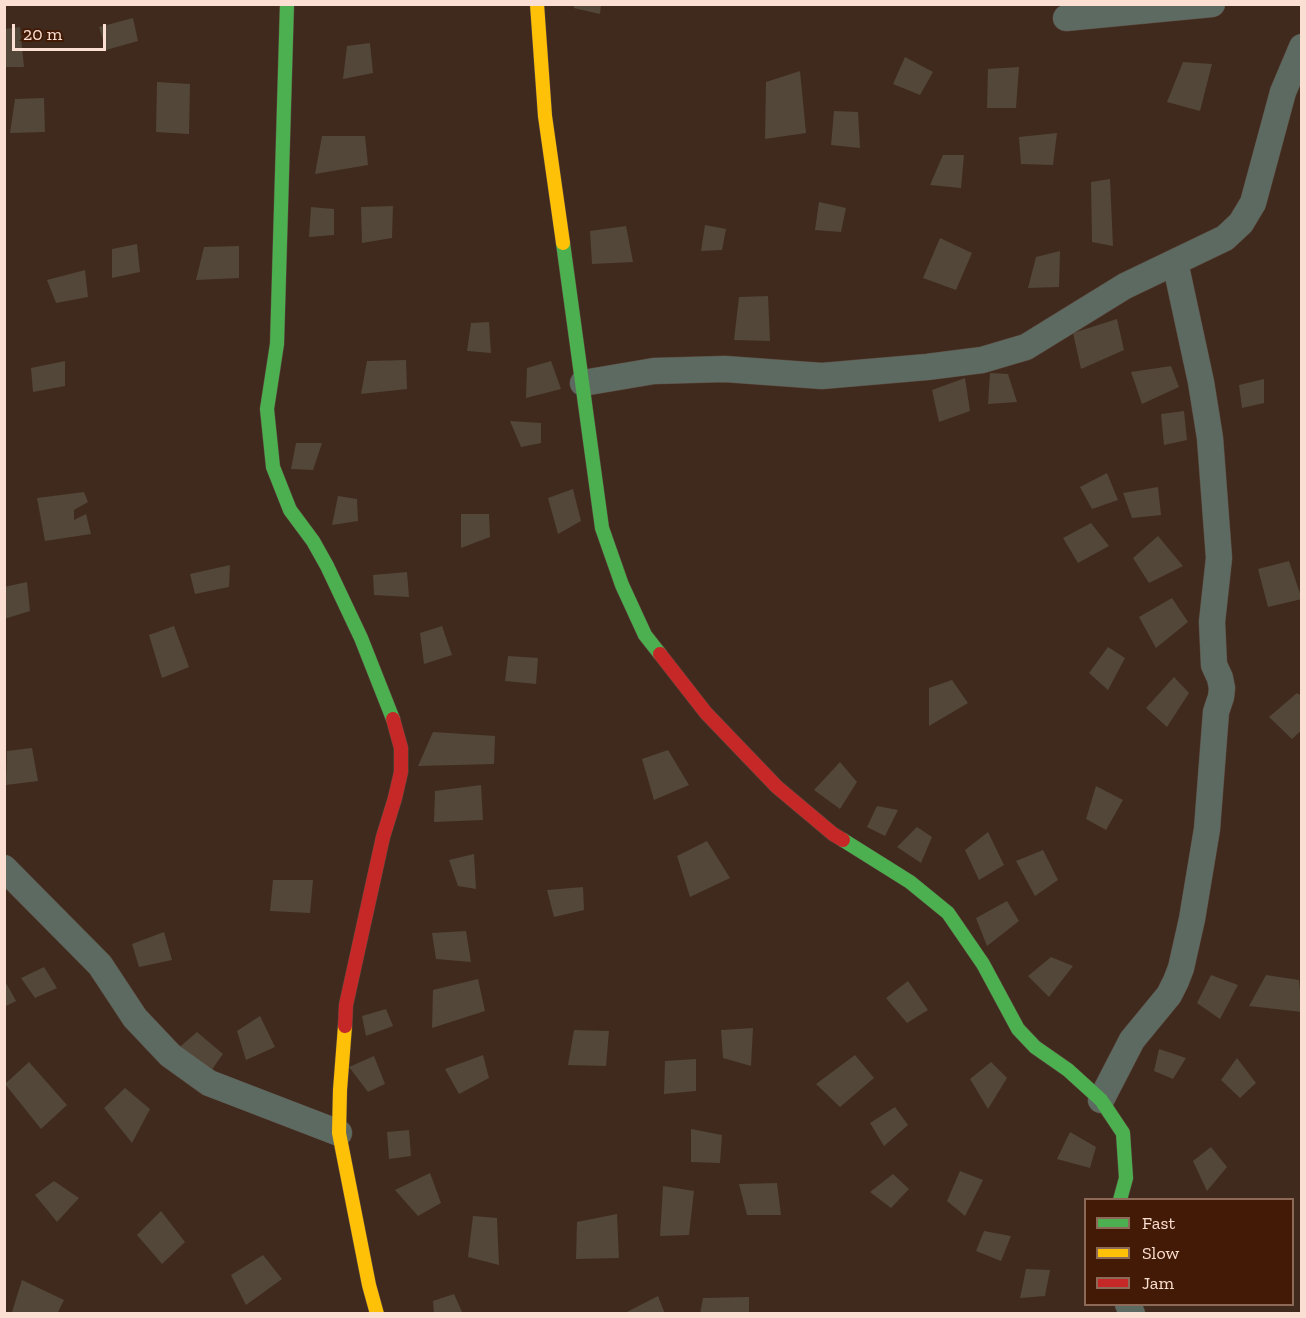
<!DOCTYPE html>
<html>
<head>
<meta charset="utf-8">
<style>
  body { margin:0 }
  #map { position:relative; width:1306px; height:1318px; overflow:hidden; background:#402a1e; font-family:"Zilla Slab",serif }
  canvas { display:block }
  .frame { position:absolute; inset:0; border:6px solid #fbdfd2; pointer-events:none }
  .legend { position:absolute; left:1084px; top:1198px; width:210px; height:108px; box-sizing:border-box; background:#431a05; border:2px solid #8d6957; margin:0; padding:8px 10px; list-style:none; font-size:18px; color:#fbdfd2 }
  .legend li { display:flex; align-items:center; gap:12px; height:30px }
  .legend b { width:30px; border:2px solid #8d6957 }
  .scale { position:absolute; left:12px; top:24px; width:94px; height:27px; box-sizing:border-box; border:3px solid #fbdfd2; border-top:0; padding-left:8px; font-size:18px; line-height:21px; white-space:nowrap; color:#fbdfd2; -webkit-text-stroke:4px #431a05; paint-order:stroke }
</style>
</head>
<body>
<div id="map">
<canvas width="1306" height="1318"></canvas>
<div class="frame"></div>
<ul class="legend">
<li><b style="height:8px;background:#4caf50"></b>Fast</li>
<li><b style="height:8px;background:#ffc107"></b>Slow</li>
<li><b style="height:8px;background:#c62828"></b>Jam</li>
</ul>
<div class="scale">20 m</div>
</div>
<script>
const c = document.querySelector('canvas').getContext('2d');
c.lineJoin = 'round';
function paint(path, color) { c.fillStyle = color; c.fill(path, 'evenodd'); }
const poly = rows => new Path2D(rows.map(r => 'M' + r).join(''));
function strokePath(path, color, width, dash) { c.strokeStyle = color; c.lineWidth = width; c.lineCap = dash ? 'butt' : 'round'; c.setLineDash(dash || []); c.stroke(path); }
paint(poly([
  [574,4,601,4,600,14,574,8],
  [133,18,138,41,106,50,99,27],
  [20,27,24,67,5,67,5,29],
  [370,43,373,73,343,79,347,46],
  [905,57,933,72,920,95,893,84],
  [1183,62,1212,64,1200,111,1167,102],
  [1019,67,1016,108,987,108,988,69],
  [800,71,806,133,765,139,766,82],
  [157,82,190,84,189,134,156,132],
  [44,98,45,132,10,133,15,99],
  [834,111,858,112,860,148,831,145],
  [1057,133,1053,165,1021,164,1019,137],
  [322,136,365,136,368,165,315,174],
  [943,155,964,155,961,188,930,185],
  [1110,179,1113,246,1092,242,1091,182],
  [819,202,846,208,841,232,815,230],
  [393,206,392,238,362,243,361,207],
  [311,207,334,209,334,235,309,237],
  [705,225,726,229,722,250,701,251],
  [626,226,633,262,592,264,590,231],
  [940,238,972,253,956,290,923,278],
  [137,244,140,272,112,278,112,249],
  [239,246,239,278,196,280,204,247],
  [1060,251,1059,287,1028,288,1036,257],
  [85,270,88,297,56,303,47,280],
  [768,296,770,341,734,340,739,297],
  [1117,319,1124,350,1081,369,1073,333],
  [489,322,491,353,467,351,471,323],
  [406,360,407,389,361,394,367,361],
  [65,361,65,386,33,392,31,368],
  [551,361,561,389,526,398,527,368],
  [1171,366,1179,387,1142,404,1131,372],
  [990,373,1008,374,1017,402,988,404],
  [965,378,970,411,939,422,932,390],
  [1264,379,1264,403,1242,408,1239,385],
  [1184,411,1187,440,1164,445,1161,414],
  [510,421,541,423,541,443,521,447],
  [296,443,322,443,313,470,291,469],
  [1107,473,1118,500,1092,509,1080,487],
  [1158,487,1161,515,1132,518,1123,493],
  [573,489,581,521,558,534,548,498],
  [84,492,88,502,74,510,74,520,86,514,91,534,45,541,37,498],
  [338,496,357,499,358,521,332,525],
  [461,514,489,514,490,537,461,548],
  [1091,523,1109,546,1078,563,1063,538],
  [1158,536,1183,566,1149,583,1133,558],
  [1289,561,1302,599,1268,607,1258,569],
  [230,565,229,587,195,594,190,574],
  [407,572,409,597,374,595,373,575],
  [27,582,30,611,4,619,4,587],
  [1172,598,1188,622,1156,648,1139,617],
  [174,626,189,667,162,678,149,635],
  [442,626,452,655,424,664,420,633],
  [1108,647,1125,658,1108,690,1089,673],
  [508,656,538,658,536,684,505,681],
  [1174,677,1189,693,1167,727,1146,708],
  [952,680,968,703,929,726,929,688],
  [1297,693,1302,696,1302,730,1292,739,1269,717],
  [433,732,495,736,494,764,418,766],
  [32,748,38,781,6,785,7,751],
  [668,750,689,785,654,800,642,759],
  [840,762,857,782,840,809,814,790],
  [481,785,483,820,434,822,435,791],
  [1096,786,1123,800,1106,830,1086,819],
  [877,806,898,810,885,836,867,827],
  [917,827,932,837,921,863,897,847],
  [988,832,1004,865,979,880,965,850],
  [707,841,730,878,690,897,677,856],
  [1043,850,1058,880,1035,896,1016,861],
  [474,854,476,889,458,886,449,860],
  [273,880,313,880,310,913,270,911],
  [583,887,584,910,554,917,547,890],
  [1007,901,1019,921,987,946,976,918],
  [466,931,471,962,436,959,432,933],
  [164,932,172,960,139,967,132,944],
  [1051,957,1073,966,1049,997,1028,976],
  [44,967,57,988,35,998,21,978],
  [1211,975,1238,985,1220,1019,1197,1003],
  [1266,975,1299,980,1302,1012,1249,1006],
  [478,979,485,1011,432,1028,433,990],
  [908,981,928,1010,907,1023,886,998],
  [6,983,16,1001,4,1007,4,984],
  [386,1009,393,1026,366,1036,362,1016],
  [260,1016,275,1047,246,1060,237,1031],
  [753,1028,751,1066,723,1058,721,1030],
  [574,1030,609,1031,606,1066,568,1065],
  [197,1032,223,1054,208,1075,175,1051],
  [1159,1049,1186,1058,1173,1079,1154,1071],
  [483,1055,489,1078,459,1094,445,1069],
  [855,1055,874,1078,840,1107,816,1084],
  [374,1056,385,1084,368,1092,349,1067],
  [1237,1058,1256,1083,1240,1098,1221,1080],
  [696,1059,696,1091,664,1094,665,1061],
  [29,1062,67,1105,41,1129,5,1084],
  [991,1062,1007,1078,988,1109,970,1079],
  [125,1088,150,1109,132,1143,104,1108],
  [895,1107,908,1125,884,1146,870,1123],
  [691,1129,722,1135,720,1163,691,1162],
  [409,1130,411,1156,389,1159,387,1132],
  [1070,1132,1096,1147,1090,1168,1057,1159],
  [1211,1147,1227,1167,1207,1191,1193,1161],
  [960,1171,983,1180,965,1216,947,1201],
  [430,1173,441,1203,418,1216,395,1190],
  [893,1174,909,1189,891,1208,870,1192],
  [54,1181,79,1198,57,1222,35,1195],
  [777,1183,781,1215,747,1215,739,1184],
  [663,1186,694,1191,689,1235,660,1236],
  [161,1211,185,1242,162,1264,137,1235],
  [617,1214,619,1258,576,1259,577,1222],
  [473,1216,497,1218,499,1265,468,1257],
  [984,1231,1011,1236,1001,1261,976,1251],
  [263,1255,282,1279,246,1305,231,1275],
  [1026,1269,1050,1270,1045,1296,1020,1298],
  [22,1280,64,1300,57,1314,15,1314,12,1312],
  [454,1294,463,1314,434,1314,433,1301],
  [658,1296,665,1314,623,1314],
  [749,1297,749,1314,700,1314,703,1298]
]), '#524738');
const street = poly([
  [1066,18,1212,4],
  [583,383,654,371,725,369,822,376,927,367,982,360,1026,347,1125,286,1225,238,1241,223,1253,203,1283,92,1302,47],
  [4,868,100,965,135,1018,170,1055,209,1083,339,1133],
  [1101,1100,1132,1040,1169,995,1176,981,1181,968,1192,919,1207,829,1216,712,1221,697,1222,688,1220,678,1214,665,1212,622,1219,558,1210,438,1201,382,1175,262],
  [1128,1304,1132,1314]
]);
const fast = poly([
  [287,4,277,344,267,409,273,467,290,510,313,541,327,566,361,638,393,719],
  [563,243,602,528,622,585,645,635,660,654],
  [843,840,910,882,948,913,983,964,1018,1029,1035,1047,1068,1070,1101,1100,1123,1133,1126,1178,1120,1200]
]);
const slow = poly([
  [537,4,545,116,563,243],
  [345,1026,340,1090,339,1133,369,1285,377,1314]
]);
const jam = poly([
  [660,654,706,713,777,787,833,834,843,840],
  [345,1026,346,1005,383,837,395,798,401,772,401,748,393,719]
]);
strokePath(street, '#5b483d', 27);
strokePath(fast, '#5b483d', 15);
strokePath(slow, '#5b483d', 15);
strokePath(jam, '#5b483d', 15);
strokePath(street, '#5d6a61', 26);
strokePath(fast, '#4caf50', 14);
strokePath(slow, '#ffc107', 14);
strokePath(jam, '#c62828', 14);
</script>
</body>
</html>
